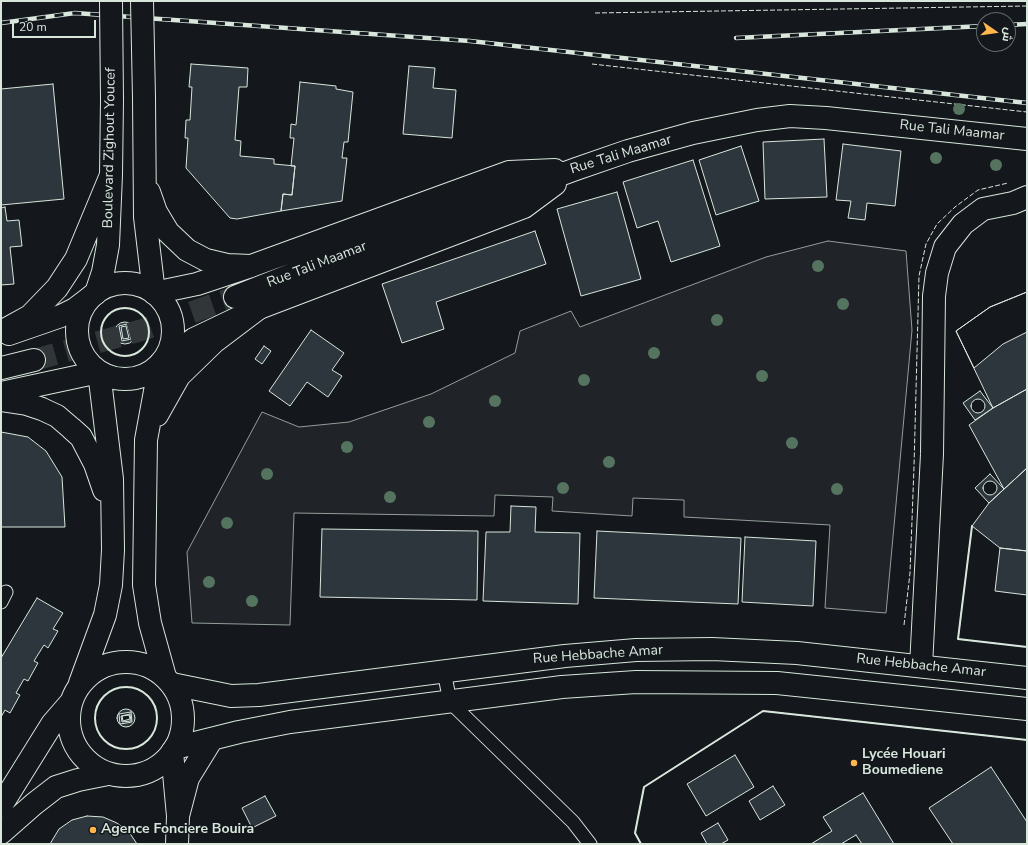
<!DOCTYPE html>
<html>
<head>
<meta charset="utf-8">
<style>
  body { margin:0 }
  #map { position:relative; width:1028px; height:845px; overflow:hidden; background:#14181c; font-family:"Nunito Sans",Cairo,sans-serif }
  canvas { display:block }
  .frame { position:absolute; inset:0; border:2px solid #d8e6dc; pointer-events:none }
  .north { position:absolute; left:976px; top:12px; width:40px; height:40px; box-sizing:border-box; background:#14181c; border:1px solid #626a69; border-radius:50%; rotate:103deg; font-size:11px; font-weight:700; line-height:16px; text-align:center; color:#d8e6dc }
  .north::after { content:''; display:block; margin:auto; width:14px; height:18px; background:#ffb74d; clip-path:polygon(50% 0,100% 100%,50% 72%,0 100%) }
  .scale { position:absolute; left:12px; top:20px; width:84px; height:18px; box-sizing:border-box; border:2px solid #d8e6dc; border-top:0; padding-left:5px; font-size:12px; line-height:14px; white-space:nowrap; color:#d8e6dc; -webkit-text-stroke:3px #14181c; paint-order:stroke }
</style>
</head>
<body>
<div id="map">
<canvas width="1028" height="845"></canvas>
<div class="frame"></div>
<div class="north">ش</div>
<div class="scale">20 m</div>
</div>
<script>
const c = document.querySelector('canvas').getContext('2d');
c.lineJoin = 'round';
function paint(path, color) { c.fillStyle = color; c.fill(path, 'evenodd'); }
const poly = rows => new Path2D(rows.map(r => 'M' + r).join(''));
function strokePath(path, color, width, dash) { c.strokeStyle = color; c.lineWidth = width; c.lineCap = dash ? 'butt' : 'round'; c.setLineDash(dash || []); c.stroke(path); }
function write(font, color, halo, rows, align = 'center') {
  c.font = font + ' "Nunito Sans",sans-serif'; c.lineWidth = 3; c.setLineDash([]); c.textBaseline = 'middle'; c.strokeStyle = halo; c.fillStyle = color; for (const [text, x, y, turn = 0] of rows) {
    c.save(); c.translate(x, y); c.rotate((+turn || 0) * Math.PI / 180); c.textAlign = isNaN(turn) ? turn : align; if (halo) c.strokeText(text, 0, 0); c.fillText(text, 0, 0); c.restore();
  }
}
const green = poly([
  [828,241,906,251,912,330,886,613,825,608,830,525,684,517,684,500,633,498,632,516,552,511,553,497,495,495,494,516,294,513,290,625,192,623,187,552,262,412,299,427,349,422,431,394,515,353,520,331,571,311,580,327,766,257,828,241]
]);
paint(green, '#202428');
strokePath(green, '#939e99', 1);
const building = poly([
  [191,64,248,68,247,87,239,87,235,140,241,141,240,156,274,159,274,164,295,166,292,195,283,194,281,211,237,219,230,218,186,168,188,138,185,138,186,120,190,120,192,87,189,87,191,64],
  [409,66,435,68,433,88,456,90,452,138,403,134,409,66],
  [300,82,336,86,336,89,353,92,348,142,344,142,342,158,347,158,342,201,281,211,283,194,292,195,295,166,291,166,294,138,290,138,291,124,296,125,300,82],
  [53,84,64,199,1,205,1,89,53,84],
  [824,139,827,197,765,199,763,142,824,139],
  [843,144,901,151,895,206,867,203,865,220,848,218,851,201,836,200,843,144],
  [741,146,759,201,716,215,699,160,741,146],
  [693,160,720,246,671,262,658,221,637,228,623,182,693,160],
  [617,192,641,279,581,296,557,209,617,192],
  [5,207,7,221,19,220,22,246,10,247,14,284,1,285,1,208,5,207],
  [535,231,546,264,436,302,444,329,402,343,382,284,535,231],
  [1027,292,1027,389,993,408,956,331,990,307,1027,292],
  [1027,292,1027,332,1003,344,974,368,956,331,990,307,1027,292],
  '114 333a11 11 0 1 1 22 0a11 11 0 1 1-22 0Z',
  [127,324,131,339,122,341,119,326,127,324],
  [126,326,129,338,123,339,121,327,126,326],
  [311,330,344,353,332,370,342,376,328,397,307,382,290,406,269,391,311,330],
  [264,346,271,351,262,364,255,359,264,346],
  [1027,389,1027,468,1004,489,969,425,993,408,1027,389],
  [980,391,993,408,975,420,963,403,980,391],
  '971 406a7 7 0 1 1 14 0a7 7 0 1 1-14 0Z',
  [1,432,28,437,46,451,62,477,65,527,1,527,1,432],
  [1027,468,1027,551,1000,548,972,526,989,503,1027,468],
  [990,474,1004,489,989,503,975,488,990,474],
  '983 488a7 7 0 1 1 14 0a7 7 0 1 1-14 0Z',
  [511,506,536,507,535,532,580,533,578,604,483,601,486,532,510,532,511,506],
  [322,529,478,531,477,600,320,597,322,529],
  [597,531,741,538,738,604,594,598,597,531],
  [745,537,816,541,813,606,742,602,745,537],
  [1000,548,1027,551,1027,595,995,591,1000,548],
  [37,598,63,613,53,629,58,631,48,648,44,645,34,661,38,663,28,681,24,679,16,693,20,695,10,713,5,710,1,717,1,658,37,598],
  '117 718a9 9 0 1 1 18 0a9 9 0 1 1-18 0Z',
  [131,712,132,722,120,724,119,714,131,712],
  [130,714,131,721,122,722,121,716,130,714],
  [129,715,130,719,123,721,122,716,129,715],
  [735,755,754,787,706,816,687,784,735,755],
  [991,767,1027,822,1027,844,953,844,929,808,991,767],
  [773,786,785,805,760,820,749,801,773,786],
  [863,793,894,844,811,844,832,831,823,817,863,793],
  [265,796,276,816,252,828,242,808,265,796],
  [87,816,103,817,117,823,129,832,137,844,50,844,59,829,72,820,87,816],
  [718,823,728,840,721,844,707,844,701,833,718,823],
  [856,835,862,844,841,844,856,835]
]);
paint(building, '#2c363c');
strokePath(building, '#d8e6dc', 1);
strokePath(poly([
  [34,360,142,330,235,297]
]), '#313739', 22, [22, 11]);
const lane = poly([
  [1,602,6,592],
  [444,671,450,702,573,822,590,844]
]);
const street = poly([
  [154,293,197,284,251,266,509,172,555,170],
  [235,297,336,257,576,169,628,151,693,133,757,120,790,116,826,118,1027,139],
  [9,334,61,316,75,309,96,293],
  [160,364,194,339,259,308,524,207,555,184],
  [1,368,34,360],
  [1,393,99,372],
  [921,666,932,454,934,296,937,273,945,247,963,224,983,209,1013,203,1027,197],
  [172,752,178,816,177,844]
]);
const secondary = poly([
  [172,684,231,696,259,695,565,656,636,650,712,649,797,653,1027,678],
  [175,748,239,732,290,722,562,687,636,682,777,683,1027,709],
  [178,816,188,778,212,739]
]);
const primary = poly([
  [144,98,145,217,154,293],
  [149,192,156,212,168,232,187,250,206,260,227,265,251,266],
  '77 331a48 48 0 1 1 96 0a48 48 0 1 1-96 0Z',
  [96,293,103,272,108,245,111,175,112,100],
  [1,332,30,316,57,288,76,259,111,175],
  [160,364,146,440,144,585,150,623,165,677],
  [1,400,27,404,42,409,57,416,71,428,81,437,95,464,104,490],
  [157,415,179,376,214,342,259,308],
  '69 719a57 57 0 1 1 114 0a57 57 0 1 1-114 0Z',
  [80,683,105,615,111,585,113,550,112,479,99,372],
  [1,806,52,724,71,702],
  [1,833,34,804,56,787,78,780,108,774]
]);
strokePath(lane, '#d8e6dc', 15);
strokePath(street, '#d8e6dc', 24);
strokePath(secondary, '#d8e6dc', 24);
strokePath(primary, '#d8e6dc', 24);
strokePath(lane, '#14181c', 13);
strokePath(street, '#14181c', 22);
strokePath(secondary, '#14181c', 22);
strokePath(primary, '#14181c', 22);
const rail = poly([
  [1,23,75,13,470,41,1027,103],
  [1008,25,1027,24],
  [736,38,984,26]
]);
strokePath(rail, '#d8e6dc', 4.5);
strokePath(rail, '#14181c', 3, [9]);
const primaryBridge = poly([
  [111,1,112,100],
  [142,1,144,98]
]);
strokePath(primaryBridge, '#d8e6dc', 24, []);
strokePath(primaryBridge, '#14181c', 22);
strokePath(poly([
  [595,13,1027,6],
  [592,64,1027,112],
  [972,526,958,639,1027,647],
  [904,625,910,573,914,467,919,276,926,244,937,224,955,207,978,190,1008,183],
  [641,844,635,833,644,787,763,711,1027,740]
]), '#d8e6dc', 1, [5, 2]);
strokePath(poly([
  '101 332a24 24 0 1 1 48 0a24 24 0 1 1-48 0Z',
  [972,526,958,639,1027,647],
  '95 718a31 31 0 1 1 62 0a31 31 0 1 1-62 0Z',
  [641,844,635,833,644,787,763,711,1027,740]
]), '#d8e6dc', 2);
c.fillStyle = '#55745f';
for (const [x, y] of [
  [959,109],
  [936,158],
  [996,165],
  [818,266],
  [843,304],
  [717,320],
  [654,353],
  [762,376],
  [584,380],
  [495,401],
  [429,422],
  [792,443],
  [347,447],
  [609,462],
  [267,474],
  [563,488],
  [837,489],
  [390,497],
  [227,523],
  [209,582],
  [252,601]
]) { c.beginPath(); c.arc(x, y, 6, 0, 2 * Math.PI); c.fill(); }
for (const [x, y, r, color] of [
  [854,763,4,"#ffb74d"],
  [93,830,4,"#ffb74d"]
]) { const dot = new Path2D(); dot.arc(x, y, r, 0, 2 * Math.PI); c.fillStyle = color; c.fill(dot); strokePath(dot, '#14181c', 1.5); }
write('14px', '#d8e6dc', '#14181c', [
  ["Rue Tali Maamar",952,131,6],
  ["Boulevard Zighout Youcef",110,148,-89],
  ["Rue Tali Maamar",621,155,-17],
  ["Rue Tali Maamar",317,265,-21],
  ["Rue Hebbache Amar",598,655,-4],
  ["Rue Hebbache Amar",921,666,6]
]);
write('bold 14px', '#d8e6dc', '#14181c', [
  ["Lycée Houari",862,755],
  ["Boumediene",862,771],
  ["Agence Fonciere Bouira",101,830]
], 'left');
</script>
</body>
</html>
